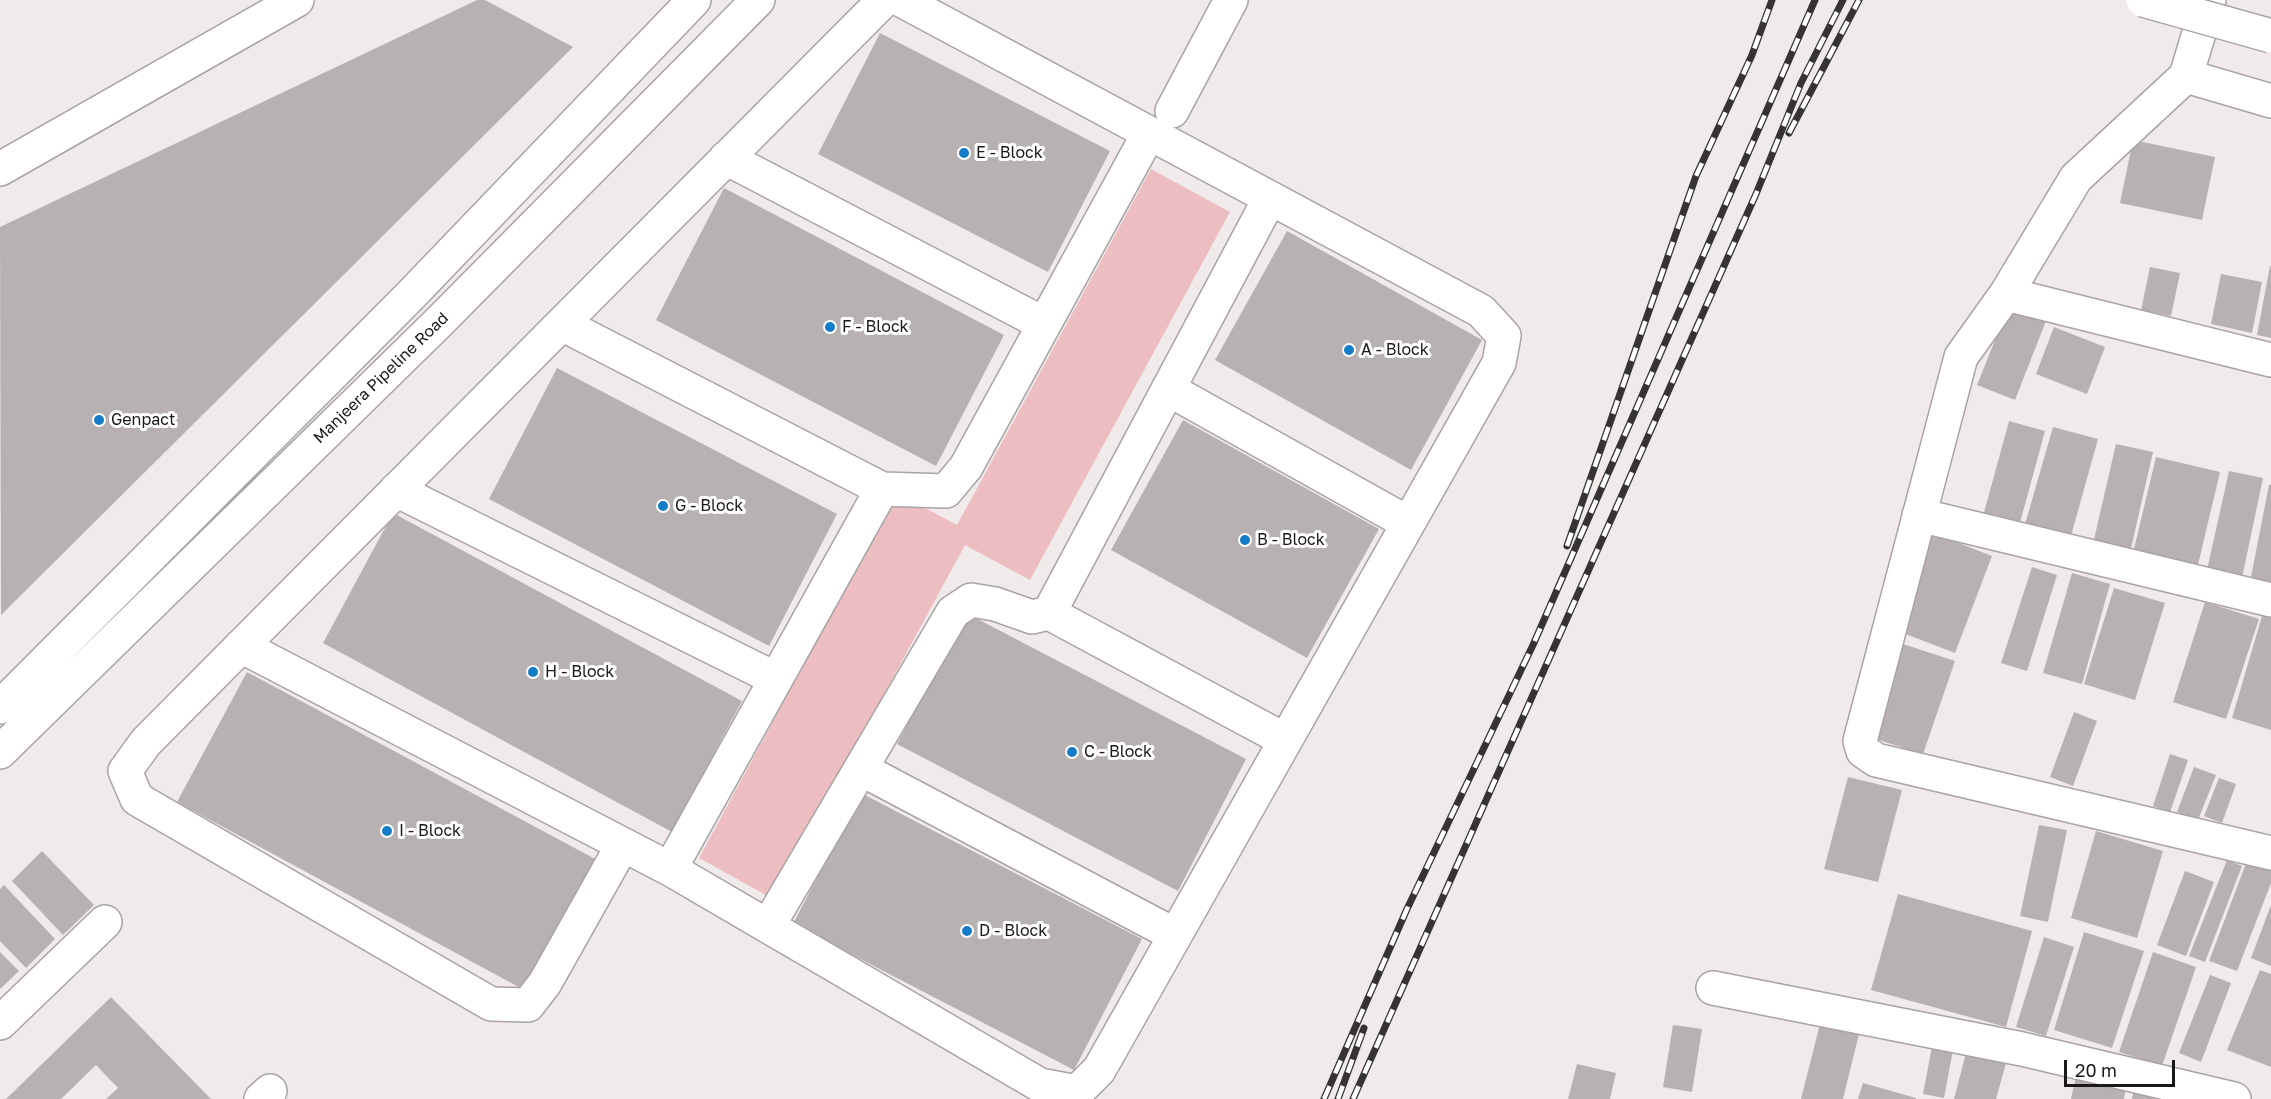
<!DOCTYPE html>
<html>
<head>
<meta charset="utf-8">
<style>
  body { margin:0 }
  #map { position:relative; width:2271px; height:1099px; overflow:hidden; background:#f0eaea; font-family:"Golos Text",sans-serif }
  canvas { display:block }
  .scale { position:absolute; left:2064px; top:1060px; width:111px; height:27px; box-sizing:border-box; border:3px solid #1b1818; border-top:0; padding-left:8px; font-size:18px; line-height:21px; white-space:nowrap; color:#1b1818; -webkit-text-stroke:4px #fff; paint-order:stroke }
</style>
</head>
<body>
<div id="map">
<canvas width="2271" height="1099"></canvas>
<div class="scale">20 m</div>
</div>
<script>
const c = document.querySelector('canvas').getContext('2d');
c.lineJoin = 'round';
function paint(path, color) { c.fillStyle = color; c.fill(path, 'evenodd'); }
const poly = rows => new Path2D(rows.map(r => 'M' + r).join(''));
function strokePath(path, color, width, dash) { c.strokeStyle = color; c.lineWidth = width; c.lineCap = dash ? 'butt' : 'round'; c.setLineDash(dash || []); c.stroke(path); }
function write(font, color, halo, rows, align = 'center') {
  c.font = font + ' "Golos Text",sans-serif'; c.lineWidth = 6; c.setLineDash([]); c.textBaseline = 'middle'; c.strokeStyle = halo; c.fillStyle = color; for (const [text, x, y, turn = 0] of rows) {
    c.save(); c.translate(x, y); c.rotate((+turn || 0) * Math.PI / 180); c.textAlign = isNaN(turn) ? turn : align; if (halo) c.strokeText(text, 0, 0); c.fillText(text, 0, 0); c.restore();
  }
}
paint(poly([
  [1151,169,1230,212,1030,580,965,545,773,899,699,858,897,493,957,525]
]), '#ecbec1');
paint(poly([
  [477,0,485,0,573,47,1,615,0,227],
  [880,33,1110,151,1048,272,818,154],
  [2133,140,2215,157,2202,220,2120,203],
  [724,188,1004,335,936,466,656,320],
  [1287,231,1482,340,1411,470,1215,360],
  [2270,266,2271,266,2271,338,2257,335],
  [2150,267,2180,273,2171,316,2141,310],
  [2221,274,2262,282,2252,333,2211,324],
  [2009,305,2046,321,2015,400,1977,385],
  [2054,327,2105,347,2087,394,2036,374],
  [557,368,837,514,769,646,489,499],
  [1183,420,1379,529,1307,658,1111,550],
  [2009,421,2045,431,2018,530,1982,520],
  [2053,427,2098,439,2069,543,2023,531],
  [2116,444,2153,452,2129,557,2092,548],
  [2156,457,2220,472,2196,573,2132,557],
  [2229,471,2263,478,2242,578,2207,570],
  [2269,485,2271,485,2271,586,2250,582],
  [393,513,742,701,672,832,323,643],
  [1933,533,1992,556,1955,653,1895,630],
  [2032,567,2057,575,2027,671,2001,663],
  [2072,573,2110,584,2082,684,2043,673],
  [2114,588,2165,603,2135,700,2084,684],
  [2205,602,2259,619,2226,719,2173,702],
  [966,613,1246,759,1178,891,897,744],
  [2262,616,2271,618,2271,730,2232,718],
  [1900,643,1955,661,1923,754,1869,737],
  [247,672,597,860,526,991,177,802],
  [2074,712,2097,721,2073,786,2050,777],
  [2170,754,2188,760,2170,812,2153,806],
  [2194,767,2216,775,2198,820,2177,812],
  [1848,777,1902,790,1878,882,1824,869],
  [2219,778,2236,784,2222,823,2204,816],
  [861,793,1142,939,1074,1070,793,924],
  [2039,825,2067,830,2048,922,2020,916],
  [2096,831,2163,851,2137,938,2071,918],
  [42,851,94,905,63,935,12,881],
  [2248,858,2271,867,2271,883,2237,971,2209,961],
  [2227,860,2242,866,2205,962,2189,956],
  [2185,871,2214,882,2186,956,2157,945],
  [4,885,55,939,26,968,0,941,0,889],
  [1898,894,2032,931,2006,1027,1871,990],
  [2271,905,2271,966,2251,958],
  [2084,932,2144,951,2112,1048,2054,1030],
  [2044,937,2074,947,2046,1036,2016,1027],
  [0,952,19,971,0,989],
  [2153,952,2196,967,2162,1066,2119,1052],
  [2260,970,2271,974,2271,1067,2227,1050],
  [2210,975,2231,983,2201,1062,2179,1053],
  [111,997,211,1099,106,1099,118,1088,96,1065,61,1099,6,1099],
  [1820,1024,1859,1034,1843,1099,1801,1099],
  [1673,1025,1702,1029,1692,1092,1663,1087],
  [1934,1036,1955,1039,1944,1098,1923,1094],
  [1966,1053,2006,1063,1996,1099,1954,1099],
  [1577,1064,1616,1073,1610,1099,1568,1099],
  [2077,1071,2127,1082,2124,1099,2071,1099],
  [1863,1083,1916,1098,1916,1099,1858,1099],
  [2134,1089,2173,1099,2132,1099]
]), '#b8b1b2');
const minor = poly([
  [2209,0,2186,76,2076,178,2006,294,1961,357,1860,741,1863,751,1876,760,2271,853],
  [2186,76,2271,101],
  [1172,111,1231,0],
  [726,158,1044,324],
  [0,169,297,0],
  [2006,294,2271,360],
  [562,324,882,489],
  [1168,389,1408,523],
  [396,490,776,679],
  [1919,515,2271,600],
  [1049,613,1285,740],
  [241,646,670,869,1040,1085,1077,1092,1099,1070,1499,363,1504,336,1481,311,901,0],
  [861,769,1175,935],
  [622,846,545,983,528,1005,491,1004,137,799,125,771,146,742,884,0],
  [670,869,882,489,946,491,966,467,1149,133],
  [768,926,953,612,971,600,995,604,1032,617,1049,613,1270,198],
  [1713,988,2022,1049,2234,1099],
  [0,1023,105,922],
  [261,1099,270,1091]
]);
const major = poly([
  [0,707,410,296,694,0],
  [0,752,439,322,758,0]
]);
strokePath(minor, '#a9a3a3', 36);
strokePath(major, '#a9a3a3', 36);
strokePath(minor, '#fff', 33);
strokePath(major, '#fff', 33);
const rail = poly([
  [1789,133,1859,0],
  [1567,546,1696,176,1752,55,1772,0],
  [1324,1099,1407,909,1533,645,1815,0],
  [1338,1099,1364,1028],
  [1353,1099,1756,194,1801,83,1843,0]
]);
strokePath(rail, '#363333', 7);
strokePath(rail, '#fff', 4.5, [14]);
const majorBridge = poly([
  [2143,0,2271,36]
]);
strokePath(majorBridge, '#a9a3a3', 36, []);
strokePath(majorBridge, '#fff', 33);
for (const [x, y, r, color] of [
  [964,153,6,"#157cc7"],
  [830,327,6,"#157cc7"],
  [1349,350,6,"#157cc7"],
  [99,420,6,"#157cc7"],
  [663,506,6,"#157cc7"],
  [1245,540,6,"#157cc7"],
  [533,672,6,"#157cc7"],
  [1072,752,6,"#157cc7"],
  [387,831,6,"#157cc7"],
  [967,931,6,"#157cc7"]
]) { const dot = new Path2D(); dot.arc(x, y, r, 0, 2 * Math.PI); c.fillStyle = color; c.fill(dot); strokePath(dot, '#fff', 2); }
write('16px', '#1b1818', '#fff', [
  ["E - Block",976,153],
  ["F - Block",842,327],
  ["A - Block",1361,350],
  ["Genpact",111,420],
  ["G - Block",675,506],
  ["B - Block",1257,540],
  ["H - Block",545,672],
  ["C - Block",1084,752],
  ["I - Block",399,831],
  ["D - Block",979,931]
], 'left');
write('16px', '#1b1818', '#fff', [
  ["Manjeera Pipeline Road",381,378,-44]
]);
</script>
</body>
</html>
